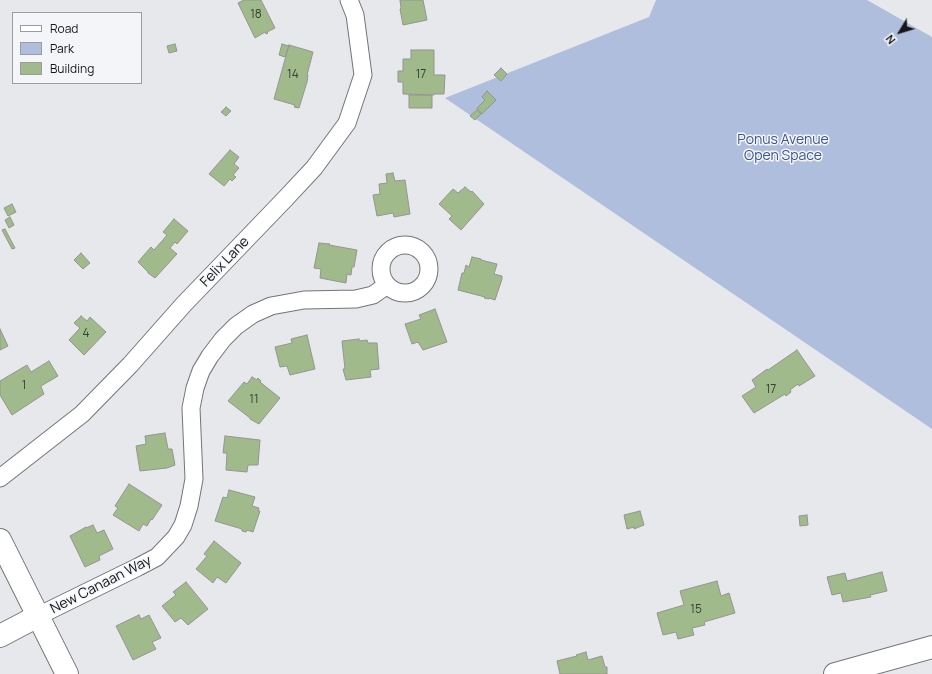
<!DOCTYPE html>
<html>
<head>
<meta charset="utf-8">
<style>
  body { margin:0 }
  #map { position:relative; width:932px; height:674px; overflow:hidden; background:#e6e8ec; font-family:Manrope,sans-serif }
  canvas { display:block }
  .legend { position:absolute; left:12px; top:12px; width:130px; height:72px; box-sizing:border-box; background:#f3f5f9; border:1px solid #9b9c9f; margin:0; padding:5px 7px; list-style:none; font-size:12px; color:#161618 }
  .legend li { display:flex; align-items:center; gap:8px; height:20px }
  .legend b { width:20px; border:1px solid #9b9c9f }
  .north { position:absolute; left:880px; top:12px; width:40px; height:40px; -webkit-text-stroke:3px #f3f5f9; paint-order:stroke; rotate:232deg; font-size:11px; font-weight:700; line-height:16px; text-align:center; color:#161618 }
  .north::after { content:''; display:block; margin:auto; width:14px; height:18px; background:#161618; clip-path:polygon(50% 0,100% 100%,50% 72%,0 100%) }
</style>
</head>
<body>
<div id="map">
<canvas width="932" height="674"></canvas>
<ul class="legend">
<li><b style="height:5px;background:#fff"></b>Road</li>
<li><b style="height:11px;background:#b0bedd"></b>Park</li>
<li><b style="height:11px;background:#a1ba8c"></b>Building</li>
</ul>
<div class="north">N</div>
</div>
<script>
const c = document.querySelector('canvas').getContext('2d');
c.lineJoin = 'round';
function paint(path, color) { c.fillStyle = color; c.fill(path, 'evenodd'); }
const poly = rows => new Path2D(rows.map(r => 'M' + r).join(''));
function strokePath(path, color, width, dash) { c.strokeStyle = color; c.lineWidth = width; c.lineCap = dash ? 'butt' : 'round'; c.setLineDash(dash || []); c.stroke(path); }
function write(font, color, halo, rows, align = 'center') {
  c.font = font + ' Manrope,sans-serif'; c.lineWidth = 3; c.setLineDash([]); c.textBaseline = 'middle'; c.strokeStyle = halo; c.fillStyle = color; for (const [text, x, y, turn = 0] of rows) {
    c.save(); c.translate(x, y); c.rotate((+turn || 0) * Math.PI / 180); c.textAlign = isNaN(turn) ? turn : align; if (halo) c.strokeText(text, 0, 0); c.fillText(text, 0, 0); c.restore();
  }
}
paint(poly([
  [656,0,867,0,932,37,932,429,445,98,649,17]
]), '#b0bedd');
const building = poly([
  [244,0,261,0,275,28,267,32,268,33,266,34,265,32,255,38,238,3,244,0],
  [400,0,423,0,427,20,403,25,400,9,401,8,400,0],
  [175,44,177,51,169,53,167,46,175,44],
  [282,44,289,46,285,57,279,55,282,44],
  [289,45,313,52,307,75,308,75,307,82,299,108,294,107,295,105,274,99,289,45],
  [411,50,434,50,434,75,445,75,444,94,434,94,434,95,403,94,403,82,398,82,398,71,403,71,403,59,411,59,411,50],
  [501,68,507,74,501,81,494,75,501,68],
  [487,91,496,100,482,114,477,108,485,100,482,97,487,91],
  [409,95,432,95,432,108,409,108,409,95],
  [226,107,231,111,226,116,221,112,226,107],
  [477,110,481,114,475,120,470,116,477,110],
  [230,150,239,157,234,164,239,168,233,175,236,177,232,181,230,179,224,186,209,174,230,150],
  [393,173,395,181,405,180,410,214,394,217,393,213,377,216,373,195,380,194,379,184,387,183,386,174,393,173],
  [465,187,471,192,472,191,484,204,461,230,449,219,452,216,439,204,453,189,458,193,465,187],
  [12,204,16,212,8,216,4,208,12,204],
  [10,217,14,225,9,228,5,220,10,217],
  [174,219,188,231,177,244,175,242,170,248,177,254,155,278,148,273,148,272,138,262,151,247,154,250,162,241,167,235,163,232,174,219],
  [5,229,15,248,12,249,2,230,5,229],
  [319,243,330,244,329,245,357,250,354,267,352,267,351,275,347,274,346,283,320,278,321,269,314,268,319,243],
  [81,253,90,263,83,269,74,260,81,253],
  [472,257,481,259,481,260,497,264,494,274,502,276,502,279,495,300,489,298,489,299,484,298,485,297,458,290,462,273,464,273,466,265,469,267,472,257],
  [435,309,447,342,423,350,418,342,412,344,405,324,421,319,419,315,435,309],
  [81,316,87,321,90,317,106,332,84,355,69,340,80,328,74,323,81,316],
  [0,329,8,346,0,350,0,329],
  [307,335,315,369,290,375,287,366,280,367,275,347,292,343,291,339,307,335],
  [359,339,359,341,367,340,368,343,377,343,379,369,370,370,371,377,346,380,343,369,345,369,342,341,359,339],
  [797,350,815,376,799,386,798,384,790,390,791,392,786,396,785,394,754,413,742,396,756,387,752,380,767,369,768,370,797,350],
  [49,361,58,376,41,386,41,387,44,394,12,415,0,395,0,381,27,365,31,372,49,361],
  [252,377,257,380,258,378,261,381,260,382,280,398,259,424,250,419,250,418,228,401,244,382,247,384,252,377],
  [165,433,168,449,172,449,175,465,167,468,140,471,136,446,146,444,145,436,165,433],
  [225,436,260,440,258,465,248,465,247,472,226,470,227,453,223,453,225,436],
  [129,484,162,505,152,520,151,519,147,526,143,524,139,531,113,515,118,508,115,506,129,484],
  [229,490,255,497,252,506,259,508,258,511,260,511,253,532,247,530,246,532,242,531,242,529,215,521,223,497,227,498,229,490],
  [640,511,644,525,634,529,634,527,627,529,624,515,640,511],
  [807,515,808,525,800,526,799,516,807,515],
  [93,525,97,533,104,530,113,549,99,556,100,560,85,567,70,536,86,527,86,528,93,525],
  [214,541,241,563,226,583,217,577,213,583,196,569,207,556,204,554,214,541],
  [882,572,887,591,870,595,871,597,843,602,841,593,832,595,827,577,845,573,847,581,882,572],
  [717,581,721,596,729,593,735,613,704,622,705,625,692,628,694,635,678,639,676,632,663,635,657,613,684,605,680,591,717,581],
  [186,582,208,609,188,625,181,618,175,622,162,606,176,595,173,592,186,582],
  [139,615,141,619,149,615,161,638,152,642,156,649,133,660,116,626,139,615],
  [586,652,588,660,602,656,605,667,607,667,607,674,560,674,557,661,577,656,576,655,586,652]
]);
paint(building, '#a1ba8c');
strokePath(building, '#939591', 1);
const street = poly([
  '381 269a24 24 0 1 1 48 0a24 24 0 1 1-48 0Z',
  [0,478,82,414,130,365,184,304,285,199,314,168,347,123,363,75,355,15,349,0],
  [38,616,138,567,157,557,176,537,183,525,189,506,194,479,191,408,195,388,201,371,210,356,223,339,236,326,253,314,271,306,304,300,356,299,373,295,387,285]
]);
const secondary = poly([
  [835,674,932,647]
]);
const primary = poly([
  [0,540,67,674]
]);
const highway = poly([
  [0,636,38,616]
]);
strokePath(street, '#737578', 19);
strokePath(secondary, '#737578', 24);
strokePath(primary, '#737578', 24);
strokePath(highway, '#737578', 24);
strokePath(street, '#fff', 17);
strokePath(secondary, '#fff', 22);
strokePath(primary, '#fff', 22);
strokePath(highway, '#fff', 22);
write('12px', '#393f35', null, [
  ["18",256,15],
  ["14",293,75],
  ["17",421,75],
  ["4",86,334],
  ["1",24,386],
  ["17",771,390],
  ["11",254,400],
  ["15",696,610]
]);
write('14px', '#3d558f', '#f3f5f9', [
  ["Ponus Avenue",783,140],
  ["Open Space",783,156]
]);
write('14px', '#161618', '#f3f5f9', [
  ["Felix Lane",225,262,-46],
  ["New Canaan Way",101,585,-27]
]);
</script>
</body>
</html>
